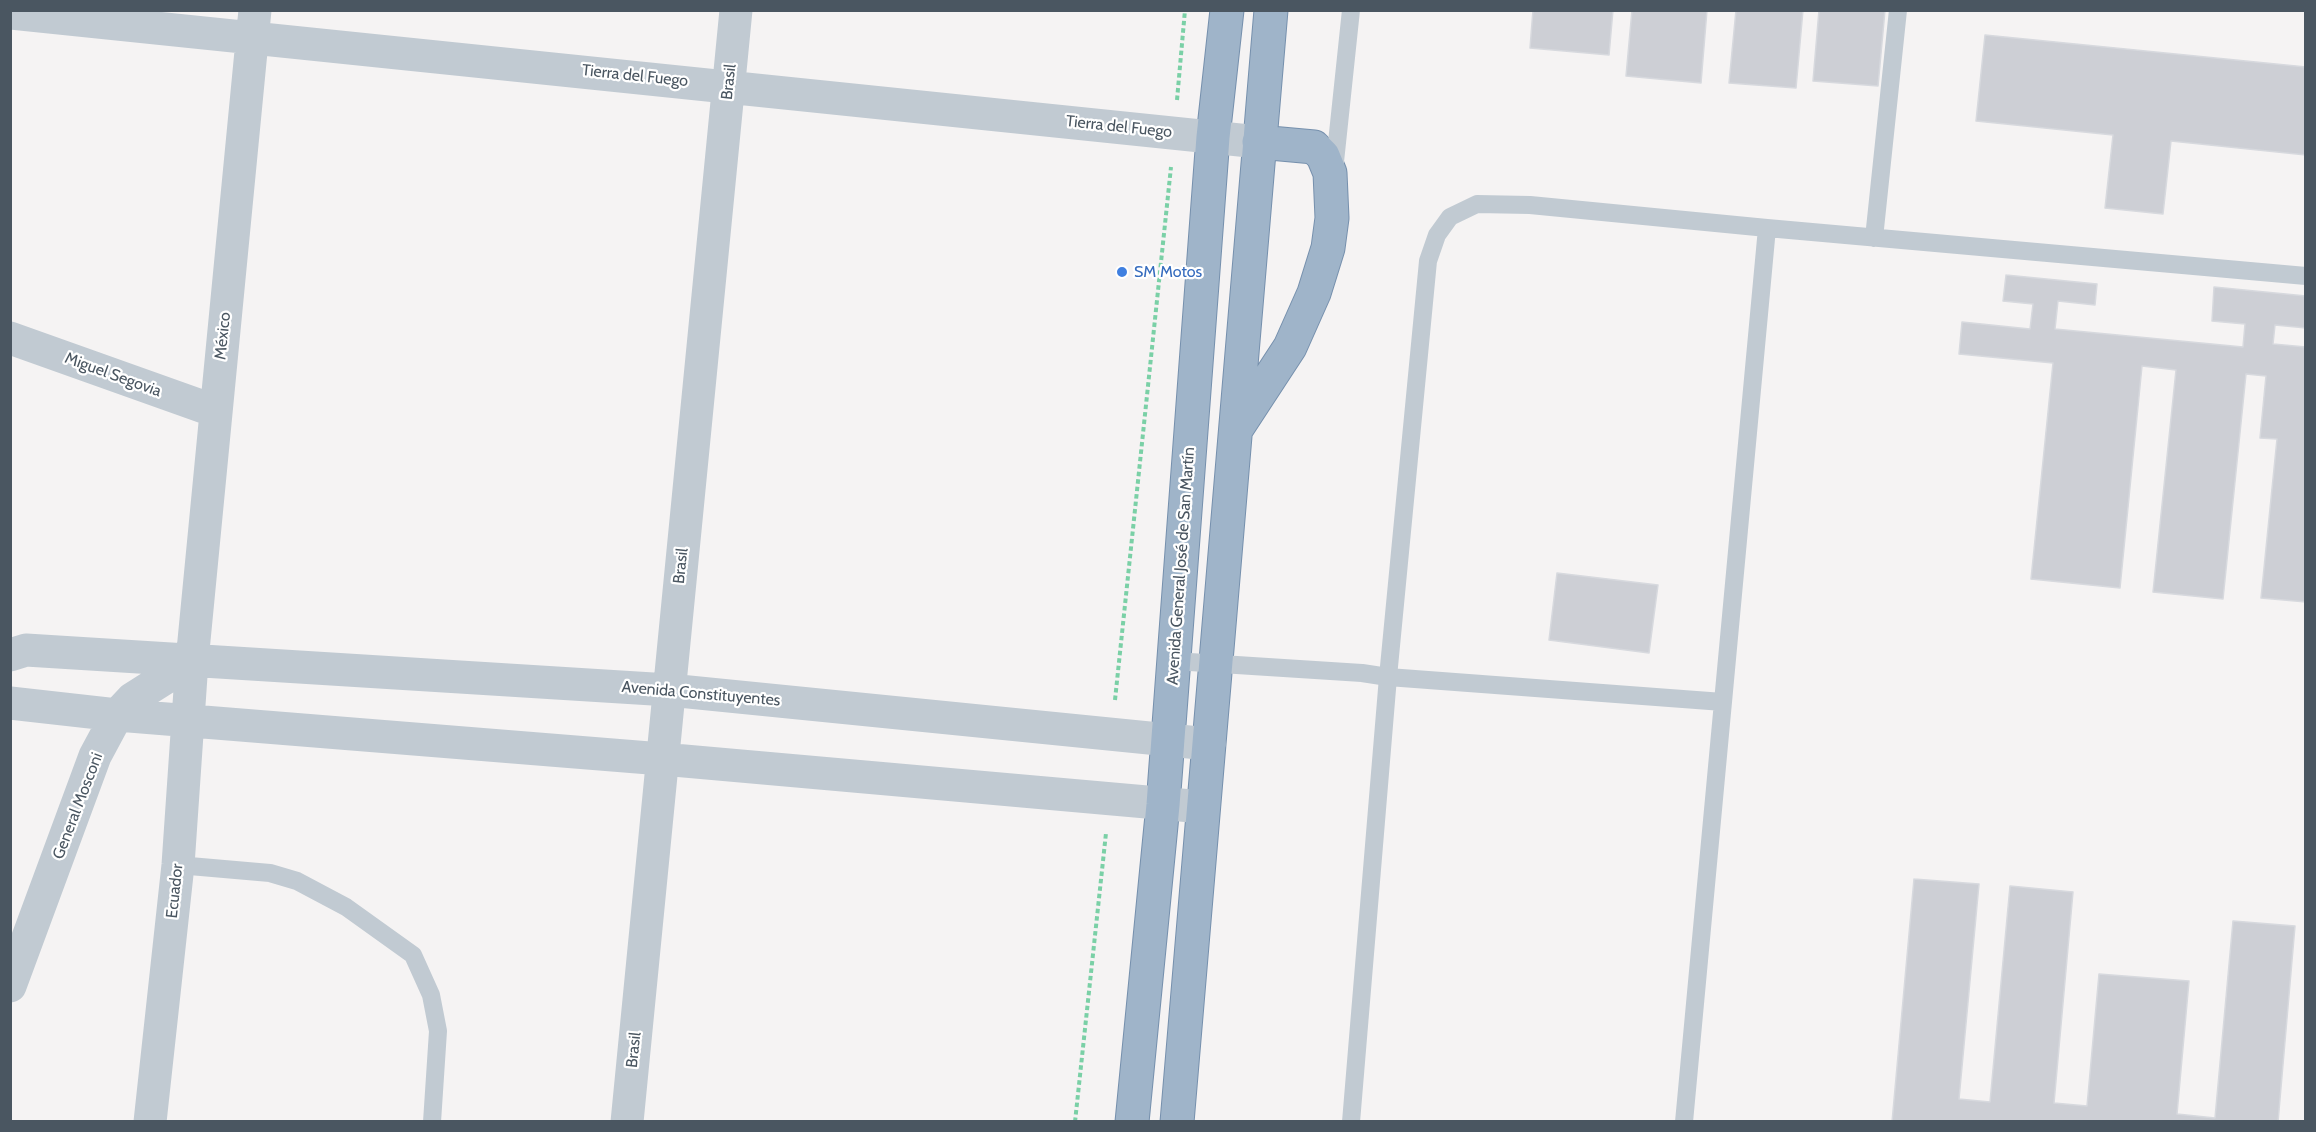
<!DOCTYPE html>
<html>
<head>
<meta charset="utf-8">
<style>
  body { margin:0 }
  #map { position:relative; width:2316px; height:1132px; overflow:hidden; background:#f5f3f3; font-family:Cabin,sans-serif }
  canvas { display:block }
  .frame { position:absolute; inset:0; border:12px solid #4a5661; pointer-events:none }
</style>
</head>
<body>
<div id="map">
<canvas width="2316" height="1132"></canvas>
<div class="frame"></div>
</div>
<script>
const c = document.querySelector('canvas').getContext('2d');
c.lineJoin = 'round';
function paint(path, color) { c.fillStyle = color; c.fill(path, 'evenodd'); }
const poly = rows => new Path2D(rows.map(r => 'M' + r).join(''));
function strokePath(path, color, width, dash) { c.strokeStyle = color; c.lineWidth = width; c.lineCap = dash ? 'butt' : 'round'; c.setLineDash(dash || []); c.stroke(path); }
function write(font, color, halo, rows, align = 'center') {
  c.font = font + ' Cabin,sans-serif'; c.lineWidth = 4.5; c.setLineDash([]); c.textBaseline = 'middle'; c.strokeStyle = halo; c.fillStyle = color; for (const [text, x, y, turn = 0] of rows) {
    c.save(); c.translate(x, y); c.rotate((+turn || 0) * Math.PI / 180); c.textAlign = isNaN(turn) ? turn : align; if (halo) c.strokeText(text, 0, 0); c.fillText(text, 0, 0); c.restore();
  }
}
const building = poly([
  [1533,10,1613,10,1609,55,1530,48,1533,10],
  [1632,10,1707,10,1701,83,1626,76,1632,10],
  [1736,10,1803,10,1796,88,1729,83,1736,10],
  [1819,10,1885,10,1878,86,1813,81,1819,10],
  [1985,35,2306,67,2306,155,2171,141,2163,214,2105,208,2113,135,1976,121,1985,35],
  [2006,275,2097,284,2095,305,2058,301,2055,329,2243,347,2245,324,2212,321,2214,287,2306,296,2306,328,2275,325,2273,344,2306,347,2306,602,2261,598,2277,439,2260,438,2266,376,2246,374,2223,599,2153,592,2176,370,2142,366,2120,588,2031,579,2053,363,1959,354,1962,322,2030,329,2033,304,2003,301,2006,275],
  [1557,573,1658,585,1649,653,1549,640,1557,573],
  [1914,879,1979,884,1959,1099,1990,1102,2010,886,2073,892,2054,1103,2087,1106,2099,974,2189,981,2177,1114,2215,1118,2233,921,2295,926,2278,1122,1892,1122,1914,879]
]);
paint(building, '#cdcfd5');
strokePath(building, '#d7d9de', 1.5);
const trunk = poly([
  [1237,428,1290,347,1314,293,1328,248,1332,218,1330,173,1323,156,1314,147,1259,142],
  [1132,1122,1163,805,1213,137,1227,10],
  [1177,1122,1271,10]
]);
strokePath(trunk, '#7690ad', 35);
strokePath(poly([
  [1177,100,1185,10],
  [1115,700,1171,167],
  [1075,1122,1106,833]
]), '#7ad0a6', 4, [4.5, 3]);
strokePath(poly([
  [1334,171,1351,10],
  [1874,238,1898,10],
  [1174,661,1362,673,1388,677,1723,702],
  [178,865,270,873,297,881,346,907,413,955,431,995,438,1031,432,1122],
  [1351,1122,1388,677,1428,261,1437,235,1450,217,1477,204,1530,205,1767,228,2306,276],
  [1684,1122,1767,228]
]), '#c1cad2', 18);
strokePath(poly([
  [11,13,1259,142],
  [10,338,215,411],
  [10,655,26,650,669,690,1209,744],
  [10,703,117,715,662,759,1203,807],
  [10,986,95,756,117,715,132,699,192,661],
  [150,1122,178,865,192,661,255,10],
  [627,1122,736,10]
]), '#c1cad2', 33);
strokePath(trunk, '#9fb4c9', 33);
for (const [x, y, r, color] of [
  [1122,272,6,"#3f7fe0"]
]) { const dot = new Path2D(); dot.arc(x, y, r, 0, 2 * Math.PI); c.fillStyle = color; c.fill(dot); strokePath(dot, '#fff', 2); }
write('16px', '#4a5661', '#fff', [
  ["Tierra del Fuego",635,76,6],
  ["Brasil",729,82,-84],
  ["Tierra del Fuego",1119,127,6],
  ["México",223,336,-84],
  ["Miguel Segovia",113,375,20],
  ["Brasil",681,566,-84],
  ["Avenida General José de San Martín",1181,566,-86],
  ["Avenida Constituyentes",701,694,5],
  ["General Mosconi",78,806,-69],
  ["Ecuador",175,891,-84],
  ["Brasil",634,1050,-84]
]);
write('16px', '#366cbe', '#fff', [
  ["SM Motos",1134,272]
], 'left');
</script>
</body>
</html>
